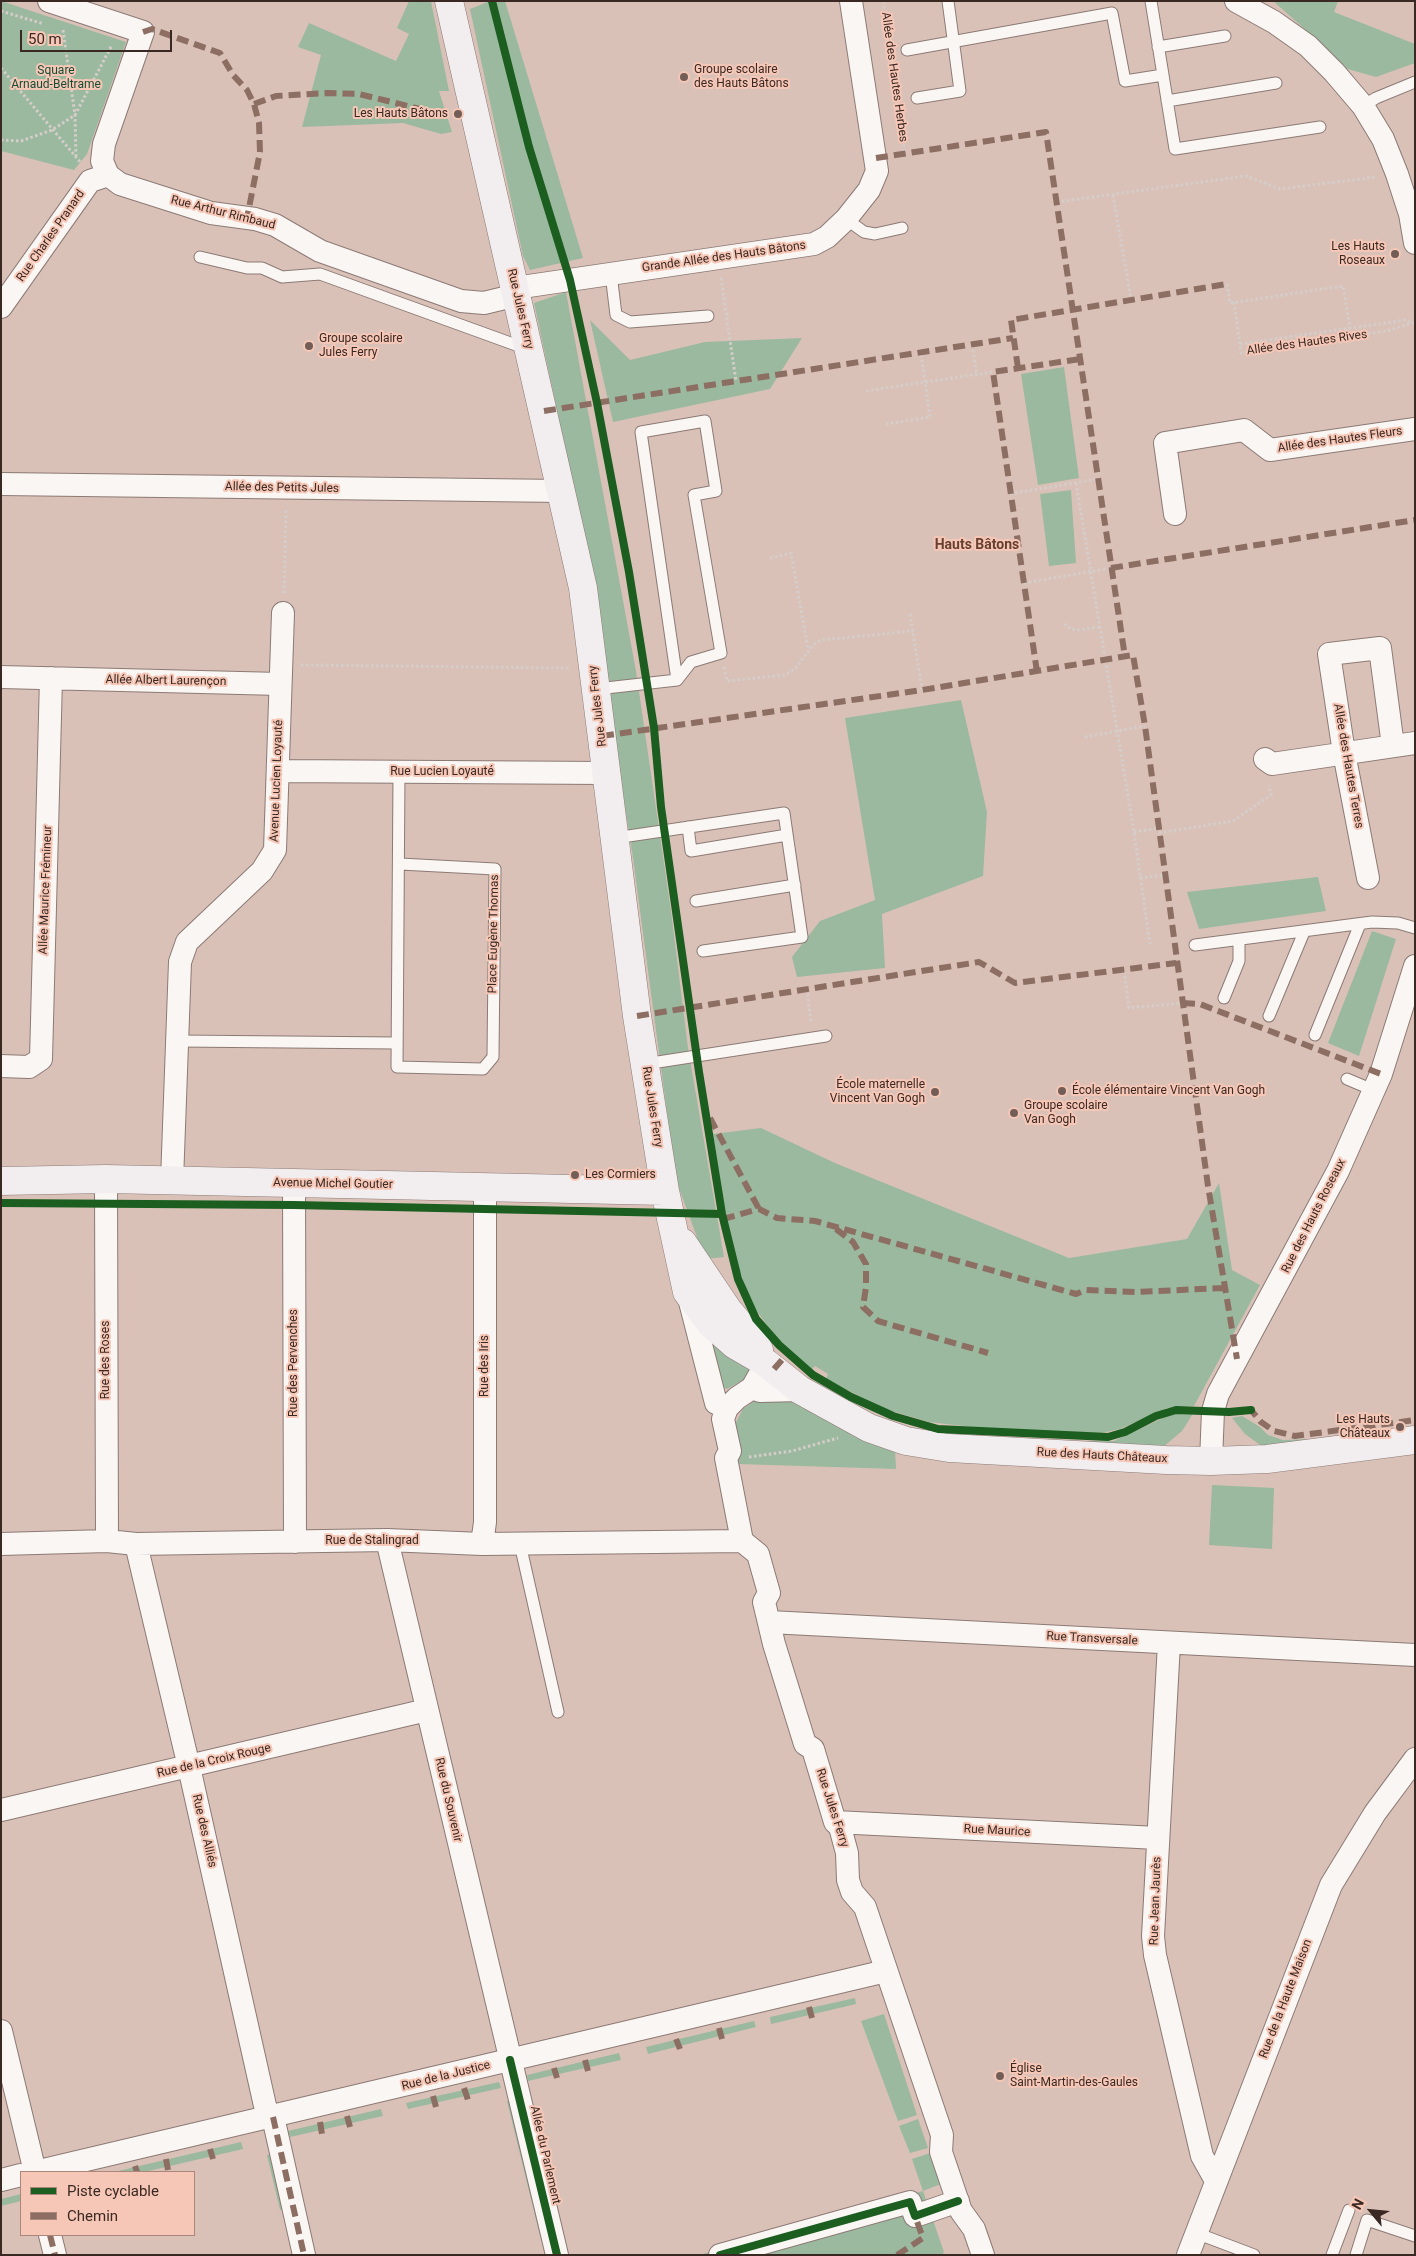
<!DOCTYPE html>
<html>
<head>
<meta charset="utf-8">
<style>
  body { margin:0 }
  #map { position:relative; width:1416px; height:2256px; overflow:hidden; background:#dac1b8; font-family:Roboto,sans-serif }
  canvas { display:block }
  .frame { position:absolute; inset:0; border:2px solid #3a2822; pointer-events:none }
  .legend { position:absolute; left:20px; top:2171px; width:175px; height:65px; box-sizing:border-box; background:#f6c7b6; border:1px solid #ab877b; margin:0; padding:6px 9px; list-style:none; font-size:15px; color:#3a2822 }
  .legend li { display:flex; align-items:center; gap:10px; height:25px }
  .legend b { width:25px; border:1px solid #ab877b }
  .north { position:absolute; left:1346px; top:2186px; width:50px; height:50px; -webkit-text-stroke:4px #f6c7b6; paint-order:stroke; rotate:298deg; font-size:14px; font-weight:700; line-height:20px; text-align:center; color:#3a2822 }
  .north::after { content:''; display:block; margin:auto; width:18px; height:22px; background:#3a2822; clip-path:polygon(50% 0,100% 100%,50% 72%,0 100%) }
  .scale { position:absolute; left:20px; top:30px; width:152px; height:22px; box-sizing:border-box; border:2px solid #3a2822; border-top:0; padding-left:6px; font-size:15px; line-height:18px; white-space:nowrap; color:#3a2822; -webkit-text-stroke:4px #f6c7b6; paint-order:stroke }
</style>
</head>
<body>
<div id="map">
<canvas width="1416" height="2256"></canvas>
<div class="frame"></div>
<ul class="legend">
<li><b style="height:6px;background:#1b5e20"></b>Piste cyclable</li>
<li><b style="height:6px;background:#8d6e63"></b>Chemin</li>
</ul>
<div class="north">N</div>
<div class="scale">50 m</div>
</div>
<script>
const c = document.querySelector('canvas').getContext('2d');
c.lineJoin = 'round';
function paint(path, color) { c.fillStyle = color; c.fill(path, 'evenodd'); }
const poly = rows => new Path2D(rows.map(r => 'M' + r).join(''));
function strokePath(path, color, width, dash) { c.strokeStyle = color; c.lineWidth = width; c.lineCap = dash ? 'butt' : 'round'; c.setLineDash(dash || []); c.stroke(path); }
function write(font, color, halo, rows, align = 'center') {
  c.font = font + ' Roboto,sans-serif'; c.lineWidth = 4; c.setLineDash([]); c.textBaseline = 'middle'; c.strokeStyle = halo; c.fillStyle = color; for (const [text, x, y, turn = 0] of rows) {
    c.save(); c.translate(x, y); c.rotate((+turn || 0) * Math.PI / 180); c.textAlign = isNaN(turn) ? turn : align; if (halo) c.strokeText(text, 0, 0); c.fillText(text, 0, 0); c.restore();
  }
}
paint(poly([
  [1,1,126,42,87,154,74,170,1,151],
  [409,1,431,1,449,91,439,91,452,132,441,134,403,123,302,127,321,55,298,47,309,23,396,61,409,34,397,28],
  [490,1,505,1,583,258,530,270,523,256,470,9],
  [1273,1,1338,1,1334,12,1415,44,1415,63,1376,77,1344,68,1317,40],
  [566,292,636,671,671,911,688,1048,724,1257,705,1259,676,1180,633,858,581,521,534,303],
  [590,320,630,360,705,342,802,338,770,389,613,422],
  [1064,367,1079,478,1038,485,1021,374],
  [1071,490,1076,563,1049,566,1040,494],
  [961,700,987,812,983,876,882,914,885,968,797,977,792,957,820,921,875,900,845,718],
  [1318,877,1326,911,1199,929,1187,892],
  [1372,931,1396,939,1359,1056,1328,1043],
  [761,1128,835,1163,1069,1258,1187,1239,1219,1183,1232,1270,1260,1285,1194,1406,1167,1408,1120,1429,1101,1433,981,1428,929,1422,882,1408,826,1379,828,1374,815,1366,812,1369,777,1339,751,1303,735,1257,725,1214,713,1134],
  [710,1337,753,1367,753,1374,727,1389,720,1385],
  [764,1397,786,1397,895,1449,896,1469,738,1464,732,1437,734,1426,743,1409,754,1401],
  [1194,1412,1182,1431,1162,1448,1072,1445,1072,1441,1114,1441,1165,1417,1178,1413],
  [1242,1416,1260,1427,1268,1435,1283,1440,1312,1439,1363,1432,1364,1434,1263,1447,1245,1434,1232,1418],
  [1212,1485,1274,1488,1272,1549,1209,1545],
  [855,1998,856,2004,771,2024,770,2017],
  [884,2014,917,2115,898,2121,861,2021],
  [754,2021,756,2027,648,2054,646,2047],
  [619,2053,621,2060,528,2081,527,2075],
  [499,2082,501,2088,408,2109,406,2103],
  [516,2099,548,2235,540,2236,507,2101],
  [381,2109,383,2116,290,2137,288,2131],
  [918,2119,928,2148,910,2153,899,2126],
  [241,2142,243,2149,144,2172,114,2172],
  [275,2153,288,2208,280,2210,267,2155],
  [930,2153,941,2184,923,2191,944,2252,942,2255,699,2255,923,2191,912,2159],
  [21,2194,21,2201,1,2206,1,2199]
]), '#9bb99f');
const lane = poly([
  [1151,1,1175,149,1320,127],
  [1158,47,1225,36],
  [907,50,1112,13,1125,81,1163,75],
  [917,98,960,91,948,1],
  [1167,101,1276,83],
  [1363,106,1376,98,1415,82],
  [846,219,864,232,875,234,902,228],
  [200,257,247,268,262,268,282,277,320,274,527,349],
  [611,274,616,315,630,322,708,316],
  [597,689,677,680,691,662,721,653,694,495,716,491,705,421,641,432,677,680],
  [399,772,397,1067,483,1069,493,1057,495,869,400,864],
  [688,827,691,851,787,835],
  [615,838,784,813,802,937,703,951],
  [696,901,795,885],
  [1195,945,1372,922,1398,923,1415,928],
  [1224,998,1239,961,1239,940],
  [1269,1016,1304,932],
  [1315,1035,1360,924],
  [178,1041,397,1043],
  [645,1064,826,1036],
  [1347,1079,1373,1090],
  [520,1544,558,1712],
  [1196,2233,1254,2255],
  [1332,2255,1349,2210],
  [1356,2255,1367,2220,1415,2236]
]);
const street = poly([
  [49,1,143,32,104,144,102,161,108,175,120,184,211,213,255,219,275,225,320,251,461,301,484,303,517,295],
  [1236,1,1274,22,1308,46,1334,72,1363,106,1383,139,1397,174,1410,214,1415,243],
  [515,288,814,244,827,237,846,219,869,190,877,171,851,1],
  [1,307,90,181,108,175],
  [1,484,562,491],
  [1175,514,1165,443,1244,430,1270,450,1415,429],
  [1,677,280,684],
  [1265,759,1272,764,1415,743],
  [279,771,606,773],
  [1368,878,1344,753,1329,654,1380,648,1393,746],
  [1,1066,29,1067,41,1059,51,678],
  [106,1179,107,1541],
  [172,1181,180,962,187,942,262,871,275,850,283,613],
  [294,1184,295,1542],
  [689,1298,716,1403,727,1408],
  [766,1363,752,1388,737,1398,727,1408,723,1419,730,1451,726,1458,742,1541,758,1554,769,1593,764,1602,774,1644,805,1744,813,1749,835,1822,840,1827,847,1853,848,1880,852,1892,865,1907,942,2135,941,2152,961,2211,974,2229,983,2255],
  [752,1388,760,1391,800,1390],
  [1211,1461,1213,1411,1218,1394,1338,1171,1381,1074,1415,966],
  [387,1540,557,2255],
  [1,1544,107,1541,136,1544,387,1540,482,1544,742,1541],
  [136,1544,189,1767,268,2119],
  [482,1544,485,1522,485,1187],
  [769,1622,1415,1655],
  [1169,1643,1153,1936,1155,1955,1202,2156,1216,2181],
  [1,1810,427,1710],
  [835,1822,1158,1838],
  [1,2031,35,2172],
  [273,2117,304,2255],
  [35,2172,886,1971],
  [1,2180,21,2175],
  [50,2235,55,2255],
  [720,2255,910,2202,915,2216,958,2201],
  [1188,2255,1331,1885,1375,1813,1415,1759]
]);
const secondary = poly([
  [449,1,583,588,637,1016,665,1191,687,1292,710,1323,735,1345,766,1363,800,1390,869,1428,906,1441,949,1448,1166,1460,1211,1461,1267,1459,1415,1440],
  [1,1181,106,1179,665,1191],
  [683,1243,728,1310,755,1342,759,1350]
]);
strokePath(lane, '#8c7a74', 13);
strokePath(street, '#8c7a74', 24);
strokePath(secondary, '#8c7a74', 29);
strokePath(poly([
  [883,1,890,49],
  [1,11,44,24],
  [63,30,75,115,76,158],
  [891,55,905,153],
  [1,68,81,163],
  [1,140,21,141,52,130,75,115,112,45],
  [1113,195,1131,299],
  [1057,202,1246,176,1280,189,1376,177],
  [721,278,736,381],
  [1227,284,1230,303,1343,286,1350,328],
  [1234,302,1241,353,1387,331,1415,322],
  [1240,344,1406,320,1410,322],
  [972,345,977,375],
  [866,391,993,372],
  [886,424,930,417,921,353],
  [1076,483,1134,832,1150,944],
  [1010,494,1097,479],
  [770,558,791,553,808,649],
  [1024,583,1111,568],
  [284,593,286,509],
  [910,614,922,690],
  [1064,624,1071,629,1079,630,1100,627],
  [301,665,570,668],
  [724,667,727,681,784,675,795,669,813,645,821,640,913,631],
  [1085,737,1145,726],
  [1134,832,1159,828],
  [1159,833,1233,821,1271,795,1269,785],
  [1140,878,1165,875],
  [1124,971,1129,1008,1183,1003],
  [807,989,811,1023],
  [749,1457,792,1451,838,1438]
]), '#d5cdca', 3, [2.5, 2.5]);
strokePath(lane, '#f9f6f4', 11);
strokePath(street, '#f9f6f4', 22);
strokePath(secondary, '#f2eef0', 28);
strokePath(poly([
  [143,32,152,29,220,53,233,75,247,90,254,104,259,123,260,152,247,218],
  [254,104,276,96,328,93,359,94,428,111],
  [876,158,1046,132,1125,657],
  [1018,368,1011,320,1227,284],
  [544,411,1013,338],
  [1111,568,1415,520],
  [1037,672,993,372,1080,359],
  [602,736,922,690,1133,655,1145,726,1208,1186,1237,1359],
  [1183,1003,1200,1004,1381,1074],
  [637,1016,979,962,1015,983,1176,963],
  [710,1118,759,1209],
  [723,1219,759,1209,777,1218,815,1221,1076,1294,1086,1290,1135,1292,1225,1288],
  [836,1229,853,1242,866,1264,866,1287,863,1307,878,1321,988,1353],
  [774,1369,788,1353],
  [1247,1410,1251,1410,1261,1422,1274,1431,1295,1436,1415,1420],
  [809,2007,812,2018],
  [719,2028,722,2039],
  [676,2039,680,2049],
  [585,2060,588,2071],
  [554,2068,557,2078],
  [464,2088,468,2100],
  [433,2096,436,2107],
  [347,2116,350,2127],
  [273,2117,304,2255],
  [320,2122,322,2134],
  [210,2149,213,2159],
  [166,2159,168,2170],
  [135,2166,137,2172],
  [50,2235,55,2255],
  [897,2255,923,2238,915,2216]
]), '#8d6e63', 6, [12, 6]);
strokePath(poly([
  [492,1,529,147,570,280,597,403,629,572,654,728,661,807,699,1072,722,1214,738,1279,756,1319,779,1345,813,1375,851,1397,893,1416,938,1429,1108,1437,1125,1432,1156,1416,1176,1410,1229,1412,1251,1410],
  [1,1203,294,1205,722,1214],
  [510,2060,557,2255],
  [720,2255,910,2202,915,2216,958,2201]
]), '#1b5e20', 8);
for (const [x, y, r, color] of [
  [684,77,5,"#725e56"],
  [458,114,5,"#725e56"],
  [1395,254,5,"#725e56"],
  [309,346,5,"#725e56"],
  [1062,1091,5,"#725e56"],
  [935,1092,5,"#725e56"],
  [1014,1113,5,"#725e56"],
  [575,1175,5,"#725e56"],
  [1400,1427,5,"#725e56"],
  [1000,2076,5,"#725e56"]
]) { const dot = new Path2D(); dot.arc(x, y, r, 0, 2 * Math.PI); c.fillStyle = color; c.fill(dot); strokePath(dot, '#f6c7b6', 2); }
write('12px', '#3a2822', '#f6c7b6', [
  ["Groupe scolaire",694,70],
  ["des Hauts Bâtons",694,84],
  ["Les Hauts Bâtons",448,114,"right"],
  ["Les Hauts",1385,247,"right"],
  ["Roseaux",1385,261,"right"],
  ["Groupe scolaire",319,339],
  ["Jules Ferry",319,353],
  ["École maternelle",925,1085,"right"],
  ["Vincent Van Gogh",925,1099,"right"],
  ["École élémentaire Vincent Van Gogh",1072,1091],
  ["Groupe scolaire",1024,1106],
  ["Van Gogh",1024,1120],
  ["Les Cormiers",585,1175],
  ["Les Hauts",1390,1420,"right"],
  ["Châteaux",1390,1434,"right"],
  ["Église",1010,2069],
  ["Saint-Martin-des-Gaules",1010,2083]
], 'left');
write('12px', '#144d34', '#f6c7b6', [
  ["Square",56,71],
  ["Arnaud-Beltrame",56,85]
]);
write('12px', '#3a2822', '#f6c7b6', [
  ["Allée des Hautes Herbes",894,77,82],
  ["Rue Arthur Rimbaud",223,213,14],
  ["Rue Charles Pranard",51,236,-55],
  ["Grande Allée des Hauts Bâtons",724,257,-8],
  ["Rue Jules Ferry",520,309,77],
  ["Allée des Hautes Rives",1307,343,-8],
  ["Allée des Hautes Fleurs",1340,440,-8],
  ["Allée des Petits Jules",282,488,1],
  ["Allée Albert Laurençon",166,681,1],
  ["Rue Jules Ferry",598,706,-97],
  ["Allée des Hautes Terres",1348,766,80],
  ["Rue Lucien Loyauté",442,772],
  ["Avenue Lucien Loyauté",277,781,-88],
  ["Allée Maurice Frémineur",46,890,-88],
  ["Place Eugène Thomas",494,934,-89],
  ["Rue Jules Ferry",652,1107,81],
  ["Avenue Michel Goutier",333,1184,1],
  ["Rue des Hauts Roseaux",1314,1216,-63],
  ["Rue des Roses",106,1360,-90],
  ["Rue des Pervenches",294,1363,-90],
  ["Rue des Iris",485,1366,-90],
  ["Rue des Hauts Châteaux",1102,1456,3],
  ["Rue de Stalingrad",372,1541],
  ["Rue Transversale",1092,1639,3],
  ["Rue de la Croix Rouge",214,1761,-13],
  ["Rue du Souvenir",448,1800,77],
  ["Rue Jules Ferry",832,1808,72],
  ["Rue des Alliés",204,1831,77],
  ["Rue Maurice",997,1831,3],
  ["Rue Jean Jaurès",1156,1901,-88],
  ["Rue de la Haute Maison",1286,1999,-69],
  ["Rue de la Justice",446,2076,-14],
  ["Allée du Parlement",545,2155,77]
]);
write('bold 14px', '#674032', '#f6c7b6', [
  ["Hauts Bâtons",977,545]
]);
</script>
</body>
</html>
